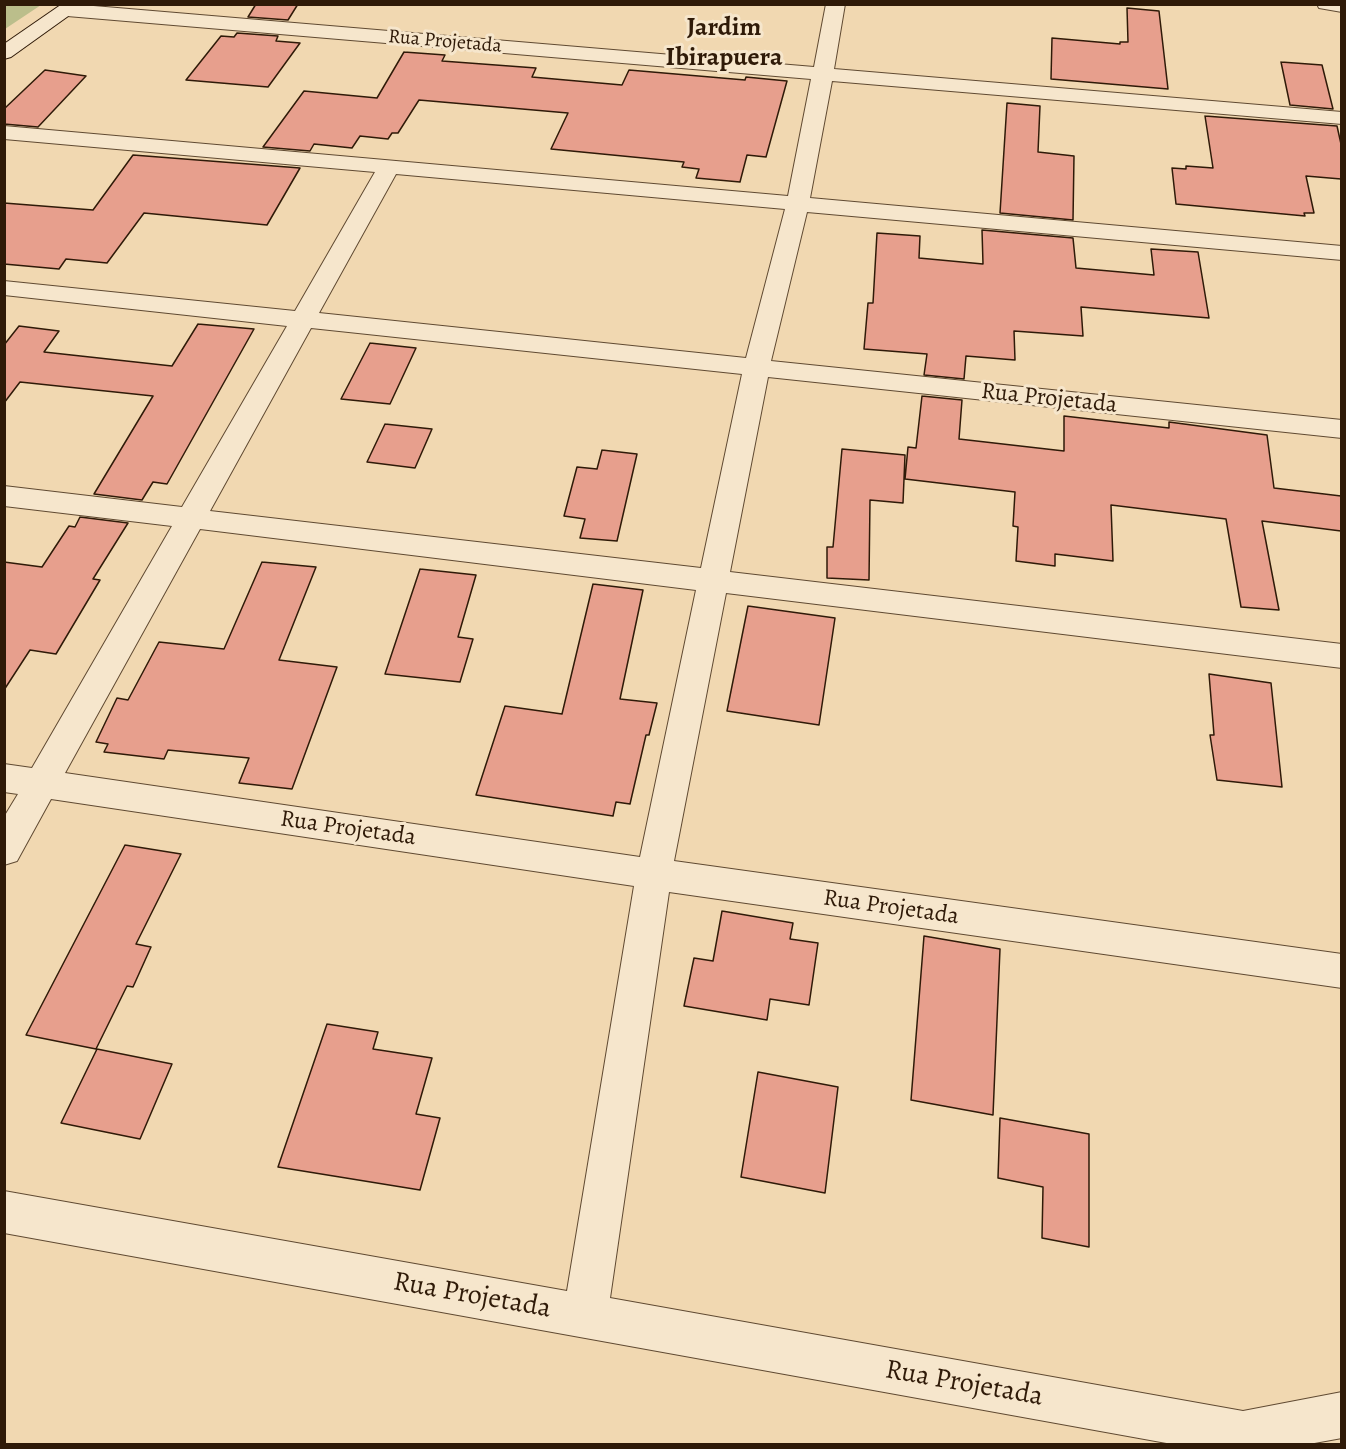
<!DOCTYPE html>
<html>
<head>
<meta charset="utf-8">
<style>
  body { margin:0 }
  #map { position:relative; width:1346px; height:1449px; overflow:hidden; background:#f1d8b1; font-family:Alegreya,serif }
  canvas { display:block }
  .frame { position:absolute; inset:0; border:6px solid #2f1a08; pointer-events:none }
</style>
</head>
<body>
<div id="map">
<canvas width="1346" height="1449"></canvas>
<div class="frame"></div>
</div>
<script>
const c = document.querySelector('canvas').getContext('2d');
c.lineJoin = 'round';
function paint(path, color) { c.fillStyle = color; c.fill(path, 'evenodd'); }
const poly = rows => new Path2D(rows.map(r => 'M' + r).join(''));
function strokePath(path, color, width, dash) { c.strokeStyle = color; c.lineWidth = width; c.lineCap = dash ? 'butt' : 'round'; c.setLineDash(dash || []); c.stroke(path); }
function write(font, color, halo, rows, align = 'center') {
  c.font = font + ' Alegreya,serif'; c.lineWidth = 6; c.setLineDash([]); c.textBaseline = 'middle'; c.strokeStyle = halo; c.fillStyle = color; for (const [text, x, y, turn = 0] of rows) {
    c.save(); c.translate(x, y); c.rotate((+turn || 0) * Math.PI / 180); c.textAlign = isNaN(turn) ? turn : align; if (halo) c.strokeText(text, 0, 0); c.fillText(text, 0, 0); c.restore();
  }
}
paint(poly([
  [5,4,41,4,41,5,5,29]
]), '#bbbe8b');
const building = poly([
  [256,4,298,4,288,20,248,17,256,4],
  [1127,8,1159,11,1168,89,1051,79,1052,38,1120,44,1120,42,1128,42,1127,8],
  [237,33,278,36,276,41,300,43,268,87,186,80,221,36,234,37,237,33],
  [404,52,445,55,442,61,536,68,532,77,622,85,629,70,745,80,746,77,787,81,766,157,747,155,740,182,696,178,699,169,682,167,684,162,551,149,568,113,419,100,398,133,392,133,388,139,360,136,352,148,314,144,310,151,263,147,304,91,377,98,404,52],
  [1281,62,1322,65,1333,109,1290,105,1281,62],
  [45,70,86,76,38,127,4,124,4,109,45,70],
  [1007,103,1040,106,1038,152,1074,156,1073,220,1000,213,1007,103],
  [1205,116,1337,126,1341,144,1341,179,1306,176,1314,213,1304,213,1305,216,1176,204,1172,168,1186,169,1186,166,1213,168,1205,116],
  [133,155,300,168,267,225,144,213,107,263,66,259,59,269,4,264,4,203,93,210,133,155],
  [982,230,1073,238,1076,268,1154,275,1151,249,1198,252,1209,318,1081,307,1083,336,1014,331,1015,360,966,356,964,379,924,375,927,354,864,349,868,303,873,303,877,233,920,236,919,258,983,264,982,230],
  [198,324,254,329,167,484,153,482,142,500,94,494,153,396,20,382,4,403,4,345,19,326,59,331,44,352,172,366,198,324],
  [370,343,416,348,390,404,341,399,370,343],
  [922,396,962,400,959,439,1064,451,1064,416,1169,428,1169,422,1267,435,1274,488,1341,496,1341,531,1262,521,1279,610,1241,607,1226,519,1111,505,1113,561,1055,554,1055,566,1016,561,1018,527,1013,526,1015,492,905,479,908,447,916,448,922,396],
  [385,424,432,429,415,468,367,462,385,424],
  [842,449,905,455,903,503,870,500,869,580,827,578,827,547,833,547,842,449],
  [602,450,637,454,617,541,580,538,585,519,564,516,577,467,597,469,602,450],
  [80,517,128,523,93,579,100,580,56,654,30,650,4,690,4,562,42,567,69,526,75,527,80,517],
  [262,562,316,567,279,660,337,667,292,789,239,783,249,758,168,750,164,759,104,752,108,744,96,742,117,698,128,700,159,642,224,649,262,562],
  [420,569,476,575,458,637,473,639,460,682,385,674,420,569],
  [593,584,643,590,620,699,657,703,649,735,646,735,630,804,616,802,613,816,476,795,505,706,562,714,593,584],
  [748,606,835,618,819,725,727,711,748,606],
  [1209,674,1271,683,1282,787,1217,780,1210,735,1214,735,1209,674],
  [125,845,181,854,136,944,151,947,133,987,127,986,96,1049,26,1035,125,845],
  [722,911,793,923,790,939,818,943,809,1005,770,999,767,1020,684,1006,694,958,713,961,722,911],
  [924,936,1000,949,993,1115,911,1100,924,936],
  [327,1024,378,1032,373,1049,432,1058,416,1114,440,1118,420,1190,278,1167,327,1024],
  [97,1049,172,1064,140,1139,61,1123,97,1049],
  [758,1072,838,1087,825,1193,741,1177,758,1072],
  [1000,1118,1089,1134,1089,1247,1042,1238,1043,1187,998,1178,1000,1118]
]);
paint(building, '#e79f8d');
strokePath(building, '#2f1a08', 1.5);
const street = poly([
  [70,4,814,67,826,4,845,4,834,69,1342,112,1342,124,832,81,810,198,1342,246,1342,260,807,212,771,361,1342,420,1342,438,768,377,730,572,1342,644,1342,668,726,593,674,861,1342,954,1342,988,669,892,610,1298,1243,1411,1342,1392,1342,1438,1309,1444,1172,1444,4,1233,4,1191,567,1291,634,886,51,799,17,861,4,865,4,817,18,794,4,792,4,764,32,768,172,526,4,506,4,486,182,507,287,326,4,295,4,281,295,311,375,172,4,139,4,126,788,196,811,79,67,16,60,14,57,10,60,6,70,4],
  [396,174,785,209,746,358,319,313,396,174],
  [311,328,742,374,701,568,210,511,311,328],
  [200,529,696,590,640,857,65,773,200,529],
  [1317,4,1342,4,1342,12,1319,8,1317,4]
]);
const secondary = poly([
  [62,4,85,4,11,57,4,59,4,44,62,4]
]);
strokePath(street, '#604a32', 2);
strokePath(secondary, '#2f1a08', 2);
paint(street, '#f6e6cc');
paint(secondary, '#f6e6cc');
write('20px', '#2f1a08', '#f6e6cc', [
  ["Rua Projetada",445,42,5]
]);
write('24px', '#2f1a08', '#f6e6cc', [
  ["Rua Projetada",1049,399,6],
  ["Rua Projetada",348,829,8],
  ["Rua Projetada",891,908,8]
]);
write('bold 26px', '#2f1a08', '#f6e6cc', [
  ["Jardim",724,29],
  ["Ibirapuera",724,59]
]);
write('28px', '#2f1a08', '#f6e6cc', [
  ["Rua Projetada",472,1296,10],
  ["Rua Projetada",964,1384,10]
]);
</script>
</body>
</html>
